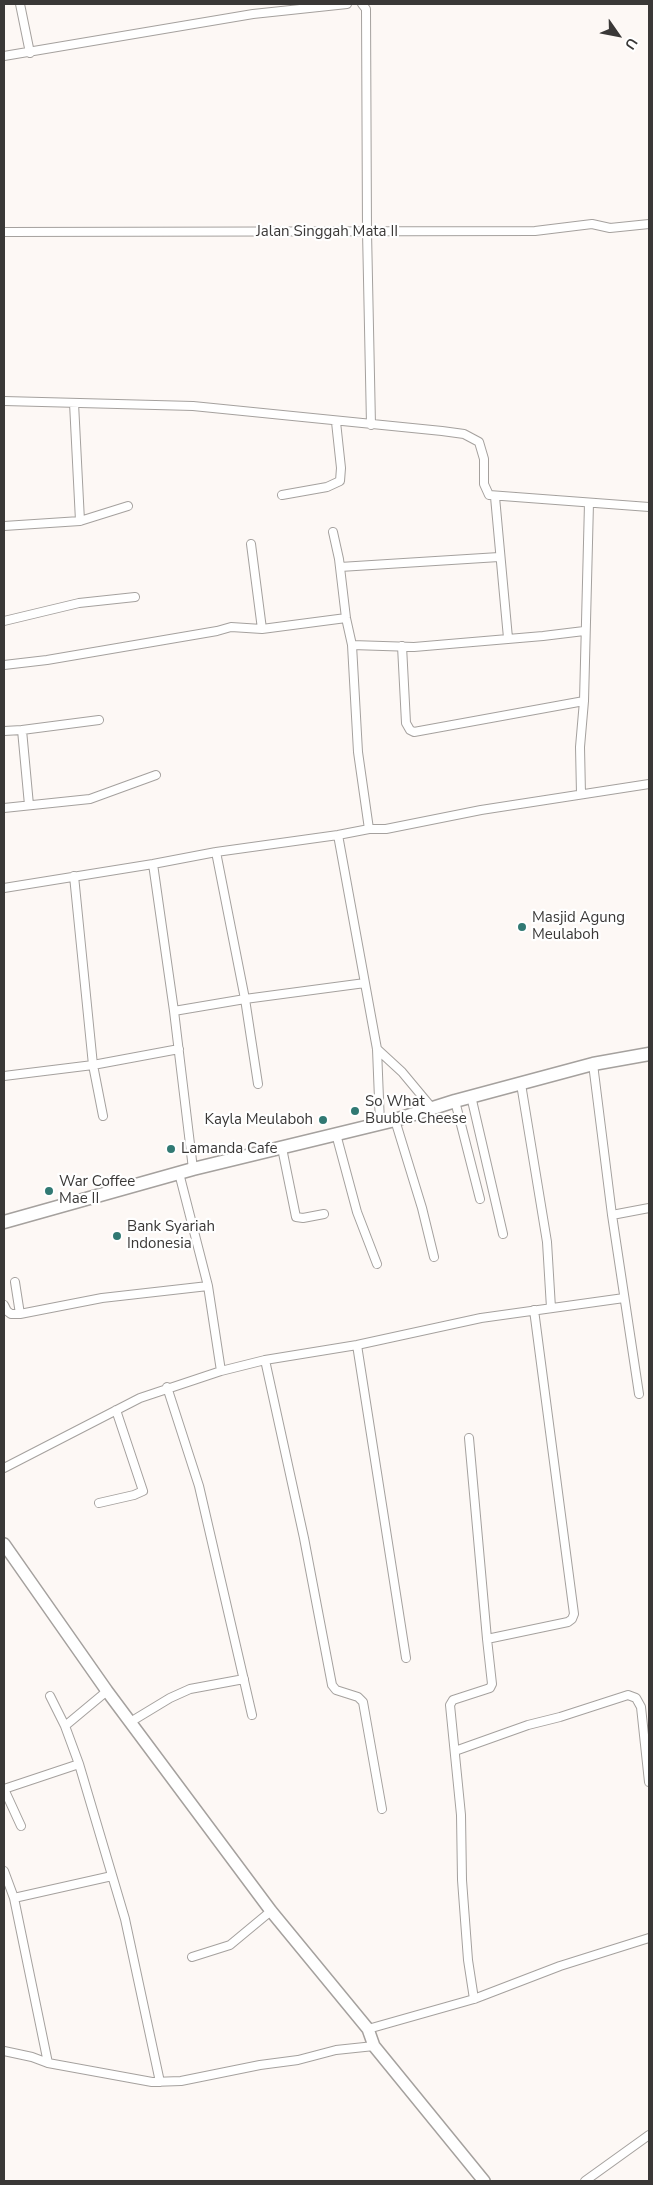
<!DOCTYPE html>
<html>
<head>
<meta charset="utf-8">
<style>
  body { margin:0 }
  #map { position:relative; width:653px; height:2185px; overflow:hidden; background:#fdf8f5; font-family:"Nunito Sans",sans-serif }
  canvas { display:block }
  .frame { position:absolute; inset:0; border:5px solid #3a3837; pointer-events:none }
  .north { position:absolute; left:593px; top:10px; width:50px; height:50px; -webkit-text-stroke:4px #fff; paint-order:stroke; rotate:123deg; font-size:14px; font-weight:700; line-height:20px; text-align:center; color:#3a3837 }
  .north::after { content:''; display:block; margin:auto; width:18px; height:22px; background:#3a3837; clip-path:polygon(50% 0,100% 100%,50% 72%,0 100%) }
</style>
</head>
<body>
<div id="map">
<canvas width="653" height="2185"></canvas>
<div class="frame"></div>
<div class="north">U</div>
</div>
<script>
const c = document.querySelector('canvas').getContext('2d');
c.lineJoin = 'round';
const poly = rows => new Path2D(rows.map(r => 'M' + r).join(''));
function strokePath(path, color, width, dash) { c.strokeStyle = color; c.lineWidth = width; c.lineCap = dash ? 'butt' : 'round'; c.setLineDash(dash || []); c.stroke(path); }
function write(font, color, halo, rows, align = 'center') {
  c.font = font + ' "Nunito Sans",sans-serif'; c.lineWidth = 4.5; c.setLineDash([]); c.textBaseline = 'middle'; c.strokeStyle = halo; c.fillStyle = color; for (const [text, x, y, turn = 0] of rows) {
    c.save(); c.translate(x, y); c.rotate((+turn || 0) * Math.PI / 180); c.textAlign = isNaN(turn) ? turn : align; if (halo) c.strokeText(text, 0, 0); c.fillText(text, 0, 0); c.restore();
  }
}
const minor = poly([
  [20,4,30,53],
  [362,4,366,9,367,231,371,425],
  [4,56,253,14,347,4],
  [4,232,535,231,592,224,610,228,649,224],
  [4,401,193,406,442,431,464,434,479,442,484,459,484,484,489,495,649,507],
  [74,403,80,521],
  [282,495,327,487,340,481,341,468,336,422],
  [495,497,508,638],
  [4,526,80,521,128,506],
  [333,532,339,559,346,618,352,645,358,752,369,829],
  [251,544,262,629],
  [340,567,499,557],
  [4,621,79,603,135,597],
  [352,645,414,647,543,636,584,631],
  [402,646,406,723,410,730,414,732,584,701],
  [4,665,47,660,217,631,231,627,262,629,346,618],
  [4,731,22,730],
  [581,794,580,747,584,701,589,503],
  [29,805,22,730,99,720],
  [4,808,90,799,156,775],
  [338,835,377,1049,380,1124],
  [216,852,245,999,258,1084],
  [153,864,174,1011,193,1169],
  [74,876,93,1065,103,1116],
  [4,888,153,864,216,852,338,835,369,829,386,829,481,810,649,784],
  [174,1011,245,999,365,983],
  [377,1049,402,1072,432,1108],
  [593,1064,612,1215,639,1394],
  [4,1076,93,1065,179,1049],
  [521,1084,547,1242,551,1308],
  [471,1096,503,1234],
  [455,1101,480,1199],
  [395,1120,422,1208,434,1257],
  [336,1134,357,1212,377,1264],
  [282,1148,296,1217,303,1218,324,1214],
  [179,1173,208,1286,221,1371],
  [612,1215,649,1208],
  [15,1282,20,1314],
  [4,1305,7,1311,11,1314,20,1314,102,1298,208,1286],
  [357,1345,406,1658],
  [265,1360,304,1538,332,1685,336,1690,358,1697,363,1702,382,1809],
  [167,1387,199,1486,252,1715],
  [469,1438,487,1639],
  [4,1468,140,1398,221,1371,265,1360,357,1345,481,1318,624,1298],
  [99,1503,134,1495,143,1491,116,1410],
  [50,1696,65,1726,107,1691],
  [132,1721,170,1698,190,1689,244,1679],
  [65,1726,79,1764],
  [455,1751,528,1725,560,1717,628,1695,636,1698,641,1707,649,1782],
  [4,1789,79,1764,125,1919,160,2082],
  [4,1789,21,1826],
  [4,1871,14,1898,48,2063],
  [14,1898,112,1876],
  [192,1957,230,1945,271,1911],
  [474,1999,468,1960,462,1880,461,1815,450,1705,453,1700,490,1688,492,1684,487,1639,568,1622,572,1619,574,1614,534,1310],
  [368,2029,474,1999,560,1966,649,1938],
  [4,2051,32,2057,48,2063,152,2082,181,2081,260,2065,298,2060,336,2050,374,2046],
  [585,2181,649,2135]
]);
const primary = poly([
  [4,1544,107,1691,271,1911,368,2029,374,2046,484,2181]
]);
const trunk = poly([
  [4,1222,193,1169,395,1120,455,1101,593,1064,649,1054]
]);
strokePath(minor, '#a5a19e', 10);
strokePath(primary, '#a5a19e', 14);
strokePath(trunk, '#a5a19e', 15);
strokePath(minor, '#fff', 8);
strokePath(primary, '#fff', 11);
strokePath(trunk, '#fff', 12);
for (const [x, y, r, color] of [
  [522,927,5,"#317973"],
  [355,1111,5,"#317973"],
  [323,1120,5,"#317973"],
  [171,1149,5,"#317973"],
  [49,1191,5,"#317973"],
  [117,1236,5,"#317973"]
]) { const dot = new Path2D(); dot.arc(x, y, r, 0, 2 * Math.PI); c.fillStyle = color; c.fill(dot); strokePath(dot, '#fff', 2); }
write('15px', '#3a3837', '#fff', [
  ["Jalan Singgah Mata II",327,232]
]);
write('15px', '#3a3837', '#fff', [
  ["Masjid Agung",532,918],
  ["Meulaboh",532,935],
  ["So What",365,1102],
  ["Buuble Cheese",365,1119],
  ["Kayla Meulaboh",313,1120,"right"],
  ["Lamanda Cafe",181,1149],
  ["War Coffee",59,1182],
  ["Mae II",59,1199],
  ["Bank Syariah",127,1227],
  ["Indonesia",127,1244]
], 'left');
</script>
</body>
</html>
